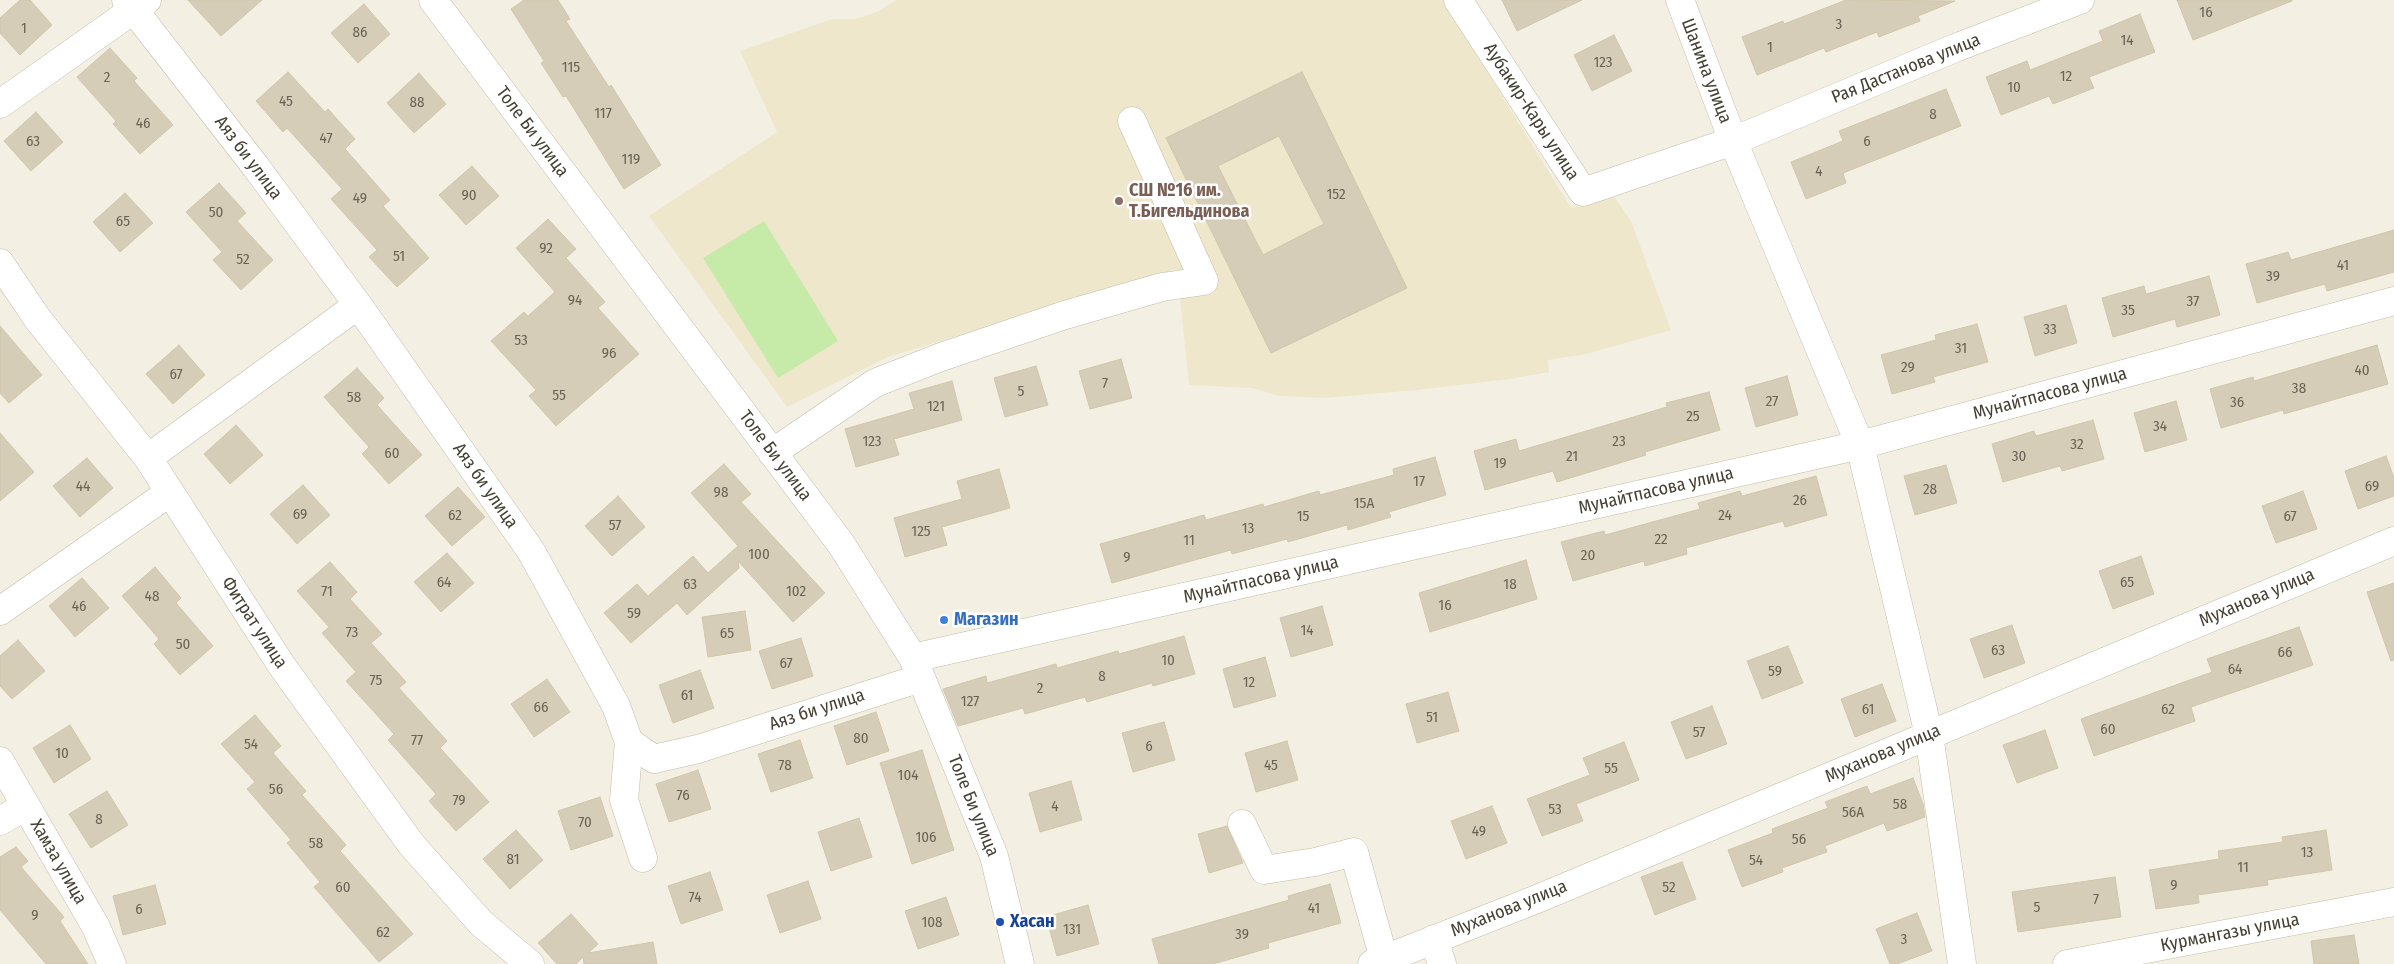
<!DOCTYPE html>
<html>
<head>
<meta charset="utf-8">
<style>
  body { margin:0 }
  canvas { display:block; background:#f3f0e3 }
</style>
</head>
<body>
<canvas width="2394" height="964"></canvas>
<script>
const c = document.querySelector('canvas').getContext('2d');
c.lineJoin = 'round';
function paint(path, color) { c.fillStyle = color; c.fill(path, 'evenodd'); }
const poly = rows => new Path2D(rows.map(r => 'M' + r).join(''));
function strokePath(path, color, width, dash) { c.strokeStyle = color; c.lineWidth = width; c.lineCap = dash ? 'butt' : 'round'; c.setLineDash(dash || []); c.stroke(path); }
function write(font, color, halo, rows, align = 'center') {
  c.font = font + ' "Fira Sans Condensed",sans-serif'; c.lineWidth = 5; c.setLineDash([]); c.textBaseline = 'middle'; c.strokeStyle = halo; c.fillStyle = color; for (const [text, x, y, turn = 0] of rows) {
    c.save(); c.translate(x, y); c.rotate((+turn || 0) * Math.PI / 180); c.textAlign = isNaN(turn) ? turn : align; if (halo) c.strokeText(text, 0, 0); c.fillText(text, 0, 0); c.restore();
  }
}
paint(poly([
  [896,0,1443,0,1571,208,1613,195,1631,221,1671,330,1586,354,1548,360,1549,372,1510,379,1417,390,1323,398,1279,396,1252,388,1189,385,1177,269,888,357,787,407,649,216,777,132,740,51,832,19,855,19,877,12]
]), '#eee7cc');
paint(poly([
  [764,221,838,341,778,378,703,258]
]), '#c6eba8');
const building = poly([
  [20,0,30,0,52,25,20,55,0,33,0,18,20,0],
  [188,0,262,0,221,36,188,0],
  [524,0,558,0,570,19,566,21,609,87,611,85,661,165,624,189,566,96,563,97,541,63,544,61,511,9,524,0],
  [1502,0,1582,0,1517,31,1502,0],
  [1846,0,1955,1,1918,16,1920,21,1879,37,1877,32,1826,52,1824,48,1757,75,1742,37,1783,21,1784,24,1846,0],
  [2177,0,2292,0,2292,1,2193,40,2177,0],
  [364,4,390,34,358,63,331,33,364,4],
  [2140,14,2155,52,2089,77,2094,88,2053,104,2049,96,2001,115,1986,77,2027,61,2030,70,2103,41,2099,31,2140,14],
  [1614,35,1632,71,1592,91,1574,55,1614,35],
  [110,48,137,78,134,81,173,125,140,154,113,124,116,121,77,77,110,48],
  [288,72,325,112,328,109,355,139,345,149,390,200,383,206,429,258,397,287,369,257,377,250,331,199,342,189,287,128,283,132,256,101,288,72],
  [1302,72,1407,288,1271,353,1166,138,1302,72],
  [1279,136,1324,224,1263,255,1218,166,1279,136],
  [419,73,446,104,414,133,387,103,419,73],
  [1946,89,1961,126,1843,173,1846,183,1806,199,1791,162,1843,141,1839,131,1946,89],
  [36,112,63,142,31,171,4,141,36,112],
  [472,166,499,196,466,225,439,195,472,166],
  [219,183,246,213,237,221,273,260,241,290,213,260,222,252,186,212,219,183],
  [125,193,153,223,120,252,93,222,125,193],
  [548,219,576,249,566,258,605,302,598,308,639,354,556,426,529,396,536,390,491,341,524,312,528,316,555,292,516,248,548,219],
  [2394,230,2394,272,2327,291,2325,284,2257,303,2246,264,2288,252,2291,260,2394,230],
  [2209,276,2220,315,2177,327,2175,319,2113,337,2102,298,2144,286,2146,294,2209,276],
  [2066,305,2077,343,2035,356,2024,317,2066,305],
  [1977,324,1988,362,1933,377,1935,382,1892,394,1881,355,1936,340,1935,335,1977,324],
  [0,326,42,375,9,403,0,393,0,326],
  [179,345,205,375,173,404,146,374,179,345],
  [2377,345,2388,384,2284,414,2283,410,2221,428,2210,389,2253,377,2254,381,2377,345],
  [1121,359,1132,398,1090,409,1079,371,1121,359],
  [1036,366,1048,405,1005,417,994,378,1036,366],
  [357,368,384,398,377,405,422,455,389,484,362,454,369,447,324,397,357,368],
  [1787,376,1798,415,1756,427,1745,388,1787,376],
  [952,381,962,420,894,439,899,455,856,467,845,429,914,409,909,393,952,381],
  [1709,392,1720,430,1645,452,1646,455,1557,482,1553,471,1485,490,1474,451,1516,439,1519,451,1667,407,1666,403,1709,392],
  [2176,401,2187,440,2145,452,2134,413,2176,401],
  [2093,420,2104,459,2062,471,2060,466,2003,482,1992,444,2034,431,2036,436,2093,420],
  [236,425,263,455,230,484,204,454,236,425],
  [0,433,34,472,0,501,0,433],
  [2386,456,2394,478,2394,496,2358,509,2345,471,2386,456],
  [1435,457,1446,495,1389,512,1391,517,1348,530,1347,525,1288,542,1287,539,1232,554,1231,550,1112,583,1100,544,1204,515,1206,520,1263,504,1264,507,1319,491,1320,495,1394,475,1393,469,1435,457],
  [87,458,113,488,80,517,53,486,87,458],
  [724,464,751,494,741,502,825,593,793,622,738,561,739,568,687,615,677,603,631,643,604,613,637,584,648,596,693,556,708,573,738,546,691,493,724,464],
  [1946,465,1957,503,1915,515,1904,476,1946,465],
  [999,469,1010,508,942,527,947,545,905,557,894,518,962,499,957,481,999,469],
  [1816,476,1827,515,1785,527,1783,521,1686,548,1687,554,1645,566,1644,561,1573,581,1561,542,1604,531,1605,535,1700,509,1698,503,1740,491,1742,496,1816,476],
  [303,485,330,515,297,544,270,514,303,485],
  [458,487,485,517,452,546,425,516,458,487],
  [2303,491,2317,529,2276,543,2262,506,2303,491],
  [618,496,645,527,612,556,585,526,618,496],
  [447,553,474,583,441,612,414,582,447,553],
  [2141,556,2154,594,2113,609,2099,571,2141,556],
  [1526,560,1537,599,1430,632,1419,593,1526,560],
  [330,562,357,592,350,599,382,634,371,643,406,682,399,688,447,741,440,748,489,802,456,831,429,801,436,794,388,740,394,734,346,681,356,672,322,633,329,627,297,591,330,562],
  [155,567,181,598,176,603,213,646,180,675,154,644,159,639,122,596,155,567],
  [82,578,109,608,75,637,49,606,82,578],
  [2394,583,2394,660,2391,661,2367,592,2394,583],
  [1322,606,1333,645,1291,657,1280,618,1322,606],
  [745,611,751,650,708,657,702,617,745,611],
  [2012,625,2025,663,1984,678,1970,639,2012,625],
  [2299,627,2313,665,2191,707,2195,721,2094,756,2081,719,2212,672,2207,659,2299,627],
  [1184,636,1195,674,1153,686,1152,683,1087,702,1085,697,1025,714,1023,708,958,726,943,689,986,676,987,683,1056,664,1057,668,1118,651,1119,654,1184,636],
  [801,638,813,676,772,689,759,651,801,638],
  [18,640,45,671,12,699,0,686,0,656,18,640],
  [1788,646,1803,683,1762,699,1747,661,1788,646],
  [1265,657,1276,696,1234,708,1223,669,1265,657],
  [700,670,714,708,673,723,659,685,700,670],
  [547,679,570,712,534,737,511,704,547,679],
  [1882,684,1896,721,1855,737,1841,699,1882,684],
  [1448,692,1459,731,1417,743,1406,704,1448,692],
  [1712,706,1727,744,1686,759,1671,722,1712,706],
  [876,712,889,751,847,765,834,726,876,712],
  [255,715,281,746,273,753,306,791,302,795,346,845,340,851,413,934,379,962,314,887,320,882,287,843,291,840,247,789,255,782,221,744,255,715],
  [1164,722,1175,760,1133,772,1122,733,1164,722],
  [70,725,91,759,54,783,33,748,70,725],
  [2045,730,2058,768,2017,783,2003,745,2045,730],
  [800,740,813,778,771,792,758,754,800,740],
  [1287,741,1298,780,1256,792,1245,753,1287,741],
  [1624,742,1639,780,1576,804,1583,821,1542,836,1527,799,1590,775,1583,758,1624,742],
  [922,750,954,850,912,864,880,763,922,750],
  [698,770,711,809,669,822,656,784,698,770],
  [1913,778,1923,804,1925,817,1887,831,1884,823,1825,846,1827,852,1782,868,1783,872,1742,887,1728,850,1773,833,1772,829,1828,808,1825,802,1867,786,1870,794,1913,778],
  [1071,781,1082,820,1040,832,1029,793,1071,781],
  [107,791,128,825,91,848,69,814,107,791],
  [600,797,613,836,571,850,558,811,600,797],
  [1492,806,1507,843,1466,859,1451,821,1492,806],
  [859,818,872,857,831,871,818,832,859,818],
  [1227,826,1243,863,1209,873,1198,834,1227,826],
  [516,830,543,860,510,889,483,859,516,830],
  [2326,830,2332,870,2267,880,2268,885,2198,895,2199,903,2156,909,2149,870,2219,859,2218,851,2283,842,2282,837,2326,830],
  [16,847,28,861,21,867,64,917,60,921,88,964,46,964,0,910,0,857,16,847],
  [1682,862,1696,899,1655,915,1641,877,1682,862],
  [710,872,723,910,681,924,668,886,710,872],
  [2115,877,2121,917,2018,932,2012,892,2115,877],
  [808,881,821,919,780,933,767,895,808,881],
  [1330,884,1341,923,1268,943,1269,948,1213,964,1159,964,1152,939,1289,900,1288,896,1330,884],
  [155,885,166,924,123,935,113,896,155,885],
  [946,897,959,935,918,949,905,911,946,897],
  [1088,905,1099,944,1057,956,1046,917,1088,905],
  [1917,913,1932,951,1897,964,1890,964,1876,929,1917,913],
  [571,914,598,944,588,953,653,942,657,964,584,964,583,957,576,964,557,964,538,943,571,914],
  [2354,935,2359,964,2314,964,2311,941,2354,935]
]);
paint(building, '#d5cdb8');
strokePath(building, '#d1c6aa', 1);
const minor = poly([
  [126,0,256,167,358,305,531,551,616,706,629,742,654,759,698,749,921,678],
  [433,0,841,544,913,658,994,856,1020,964],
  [1458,0,1583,192,1733,141,1955,48,2080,0],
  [1680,0,1733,141,1860,445,1929,735,1962,964],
  [0,104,147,0],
  [0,263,37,318,148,458,282,666,411,844,481,923,530,964],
  [772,453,875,383,941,357,1065,315,1162,287,1204,281,1132,121],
  [148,458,358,305],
  [0,611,170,492],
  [913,658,1860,445,2394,301],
  [629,742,624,800,643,858],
  [0,761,96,927,112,964],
  [0,821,26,806],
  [1242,824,1264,870,1315,862,1354,852,1384,959],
  [1434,939,1442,964],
  [1372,964,1537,899,2394,541],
  [2067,964,2394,902]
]);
strokePath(minor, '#c2bca8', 29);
strokePath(minor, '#fff', 28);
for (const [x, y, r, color] of [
  [1119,201,5,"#8d6e63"],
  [944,620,5,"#3f7fe0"],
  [1000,922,5,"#1a4fb4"]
]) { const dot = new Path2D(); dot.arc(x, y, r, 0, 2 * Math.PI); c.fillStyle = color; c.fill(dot); strokePath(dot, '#fff', 2); }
write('15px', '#696354', null, [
  ["16",2206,13],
  ["3",1839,25],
  ["1",24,29],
  ["86",360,33],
  ["14",2127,41],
  ["1",1770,48],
  ["123",1603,63],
  ["115",571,68],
  ["12",2066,77],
  ["2",107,78],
  ["10",2014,88],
  ["45",286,102],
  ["88",417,103],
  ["117",603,114],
  ["8",1933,115],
  ["46",143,124],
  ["47",326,139],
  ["63",33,142],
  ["6",1867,142],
  ["119",631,160],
  ["4",1819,172],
  ["152",1336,195],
  ["90",469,196],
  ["49",360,199],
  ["50",216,213],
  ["65",123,222],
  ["92",546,249],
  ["51",399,257],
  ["52",243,260],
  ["41",2343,266],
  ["39",2273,277],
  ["94",575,301],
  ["37",2193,302],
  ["35",2128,311],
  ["33",2050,330],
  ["53",521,341],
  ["31",1961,349],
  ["96",609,354],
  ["29",1908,368],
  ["40",2362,371],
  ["67",176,375],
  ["7",1105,384],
  ["38",2299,389],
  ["5",1021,392],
  ["55",559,396],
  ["58",354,398],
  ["27",1772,402],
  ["36",2237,403],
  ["121",936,407],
  ["25",1693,417],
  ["34",2160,427],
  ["123",872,442],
  ["23",1619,442],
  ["32",2077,445],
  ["60",392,454],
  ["21",1572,457],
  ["30",2019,457],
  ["19",1500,464],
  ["17",1419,482],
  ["44",83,487],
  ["69",2372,487],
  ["28",1930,490],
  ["98",721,493],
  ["26",1800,501],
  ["15А",1364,504],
  ["69",300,515],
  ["62",455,516],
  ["24",1725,516],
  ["15",1303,517],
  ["67",2290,517],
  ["57",615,526],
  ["13",1248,529],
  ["125",921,532],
  ["22",1661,540],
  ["11",1189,541],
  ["100",759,555],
  ["20",1588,556],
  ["9",1127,558],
  ["64",444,583],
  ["65",2127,583],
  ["63",690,585],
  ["18",1510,585],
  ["71",327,592],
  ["102",796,592],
  ["48",152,597],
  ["16",1445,606],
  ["46",79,607],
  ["59",634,614],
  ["14",1307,631],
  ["73",352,633],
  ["65",727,634],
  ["50",183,645],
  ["63",1998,651],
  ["66",2285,653],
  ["10",1168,661],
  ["67",786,664],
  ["64",2235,670],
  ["59",1775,672],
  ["8",1102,677],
  ["75",376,681],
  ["12",1249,683],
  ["2",1040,689],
  ["61",687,696],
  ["127",970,702],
  ["66",541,708],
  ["61",1868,710],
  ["62",2168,710],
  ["51",1432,718],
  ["60",2108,730],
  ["57",1699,733],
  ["80",861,739],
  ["77",417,741],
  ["54",251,745],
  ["6",1149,747],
  ["10",62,754],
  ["78",785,766],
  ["45",1271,766],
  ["55",1611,769],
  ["104",908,776],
  ["56",276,790],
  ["76",683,796],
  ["79",459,801],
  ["58",1900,805],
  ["4",1055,807],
  ["53",1555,810],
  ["56А",1853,813],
  ["8",99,820],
  ["70",585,823],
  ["49",1479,832],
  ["106",926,838],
  ["56",1799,840],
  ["58",316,844],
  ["13",2307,853],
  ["81",513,860],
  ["54",1756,861],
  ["11",2243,868],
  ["9",2174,886],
  ["60",343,888],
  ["52",1669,888],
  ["74",695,898],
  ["7",2096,900],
  ["5",2037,908],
  ["41",1314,909],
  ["6",139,910],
  ["9",35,916],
  ["108",932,923],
  ["131",1072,930],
  ["62",383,933],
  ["39",1242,935],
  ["3",1904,940]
]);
write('18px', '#454033', '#fff', [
  ["Рая Дастанова улица",1906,69,-22],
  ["Шанина улица",1706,71,69],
  ["Аубакир-Кары улица",1531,112,57],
  ["Толе Би улица",532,132,53],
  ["Аяз би улица",248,158,53],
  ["Мунайтпасова улица",2050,394,-15],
  ["Толе Би улица",775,456,53],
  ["Аяз би улица",485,486,55],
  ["Мунайтпасова улица",1656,491,-13],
  ["Мунайтпасова улица",1261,580,-13],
  ["Муханова улица",2257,598,-23],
  ["Фитрат улица",254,623,57],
  ["Аяз би улица",817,710,-18],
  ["Муханова улица",1883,754,-23],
  ["Толе Би улица",973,806,68],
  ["Хамза улица",58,862,60],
  ["Муханова улица",1509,909,-22],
  ["Курмангазы улица",2230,933,-11]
]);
write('bold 18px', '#785e54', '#fff', [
  ["СШ №16 им.",1129,191],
  ["Т.Бигельдинова",1129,212]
], 'left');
write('bold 18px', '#366cbe', '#fff', [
  ["Магазин",954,620]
], 'left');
write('bold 18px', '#164399', '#fff', [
  ["Хасан",1010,922]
], 'left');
</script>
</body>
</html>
